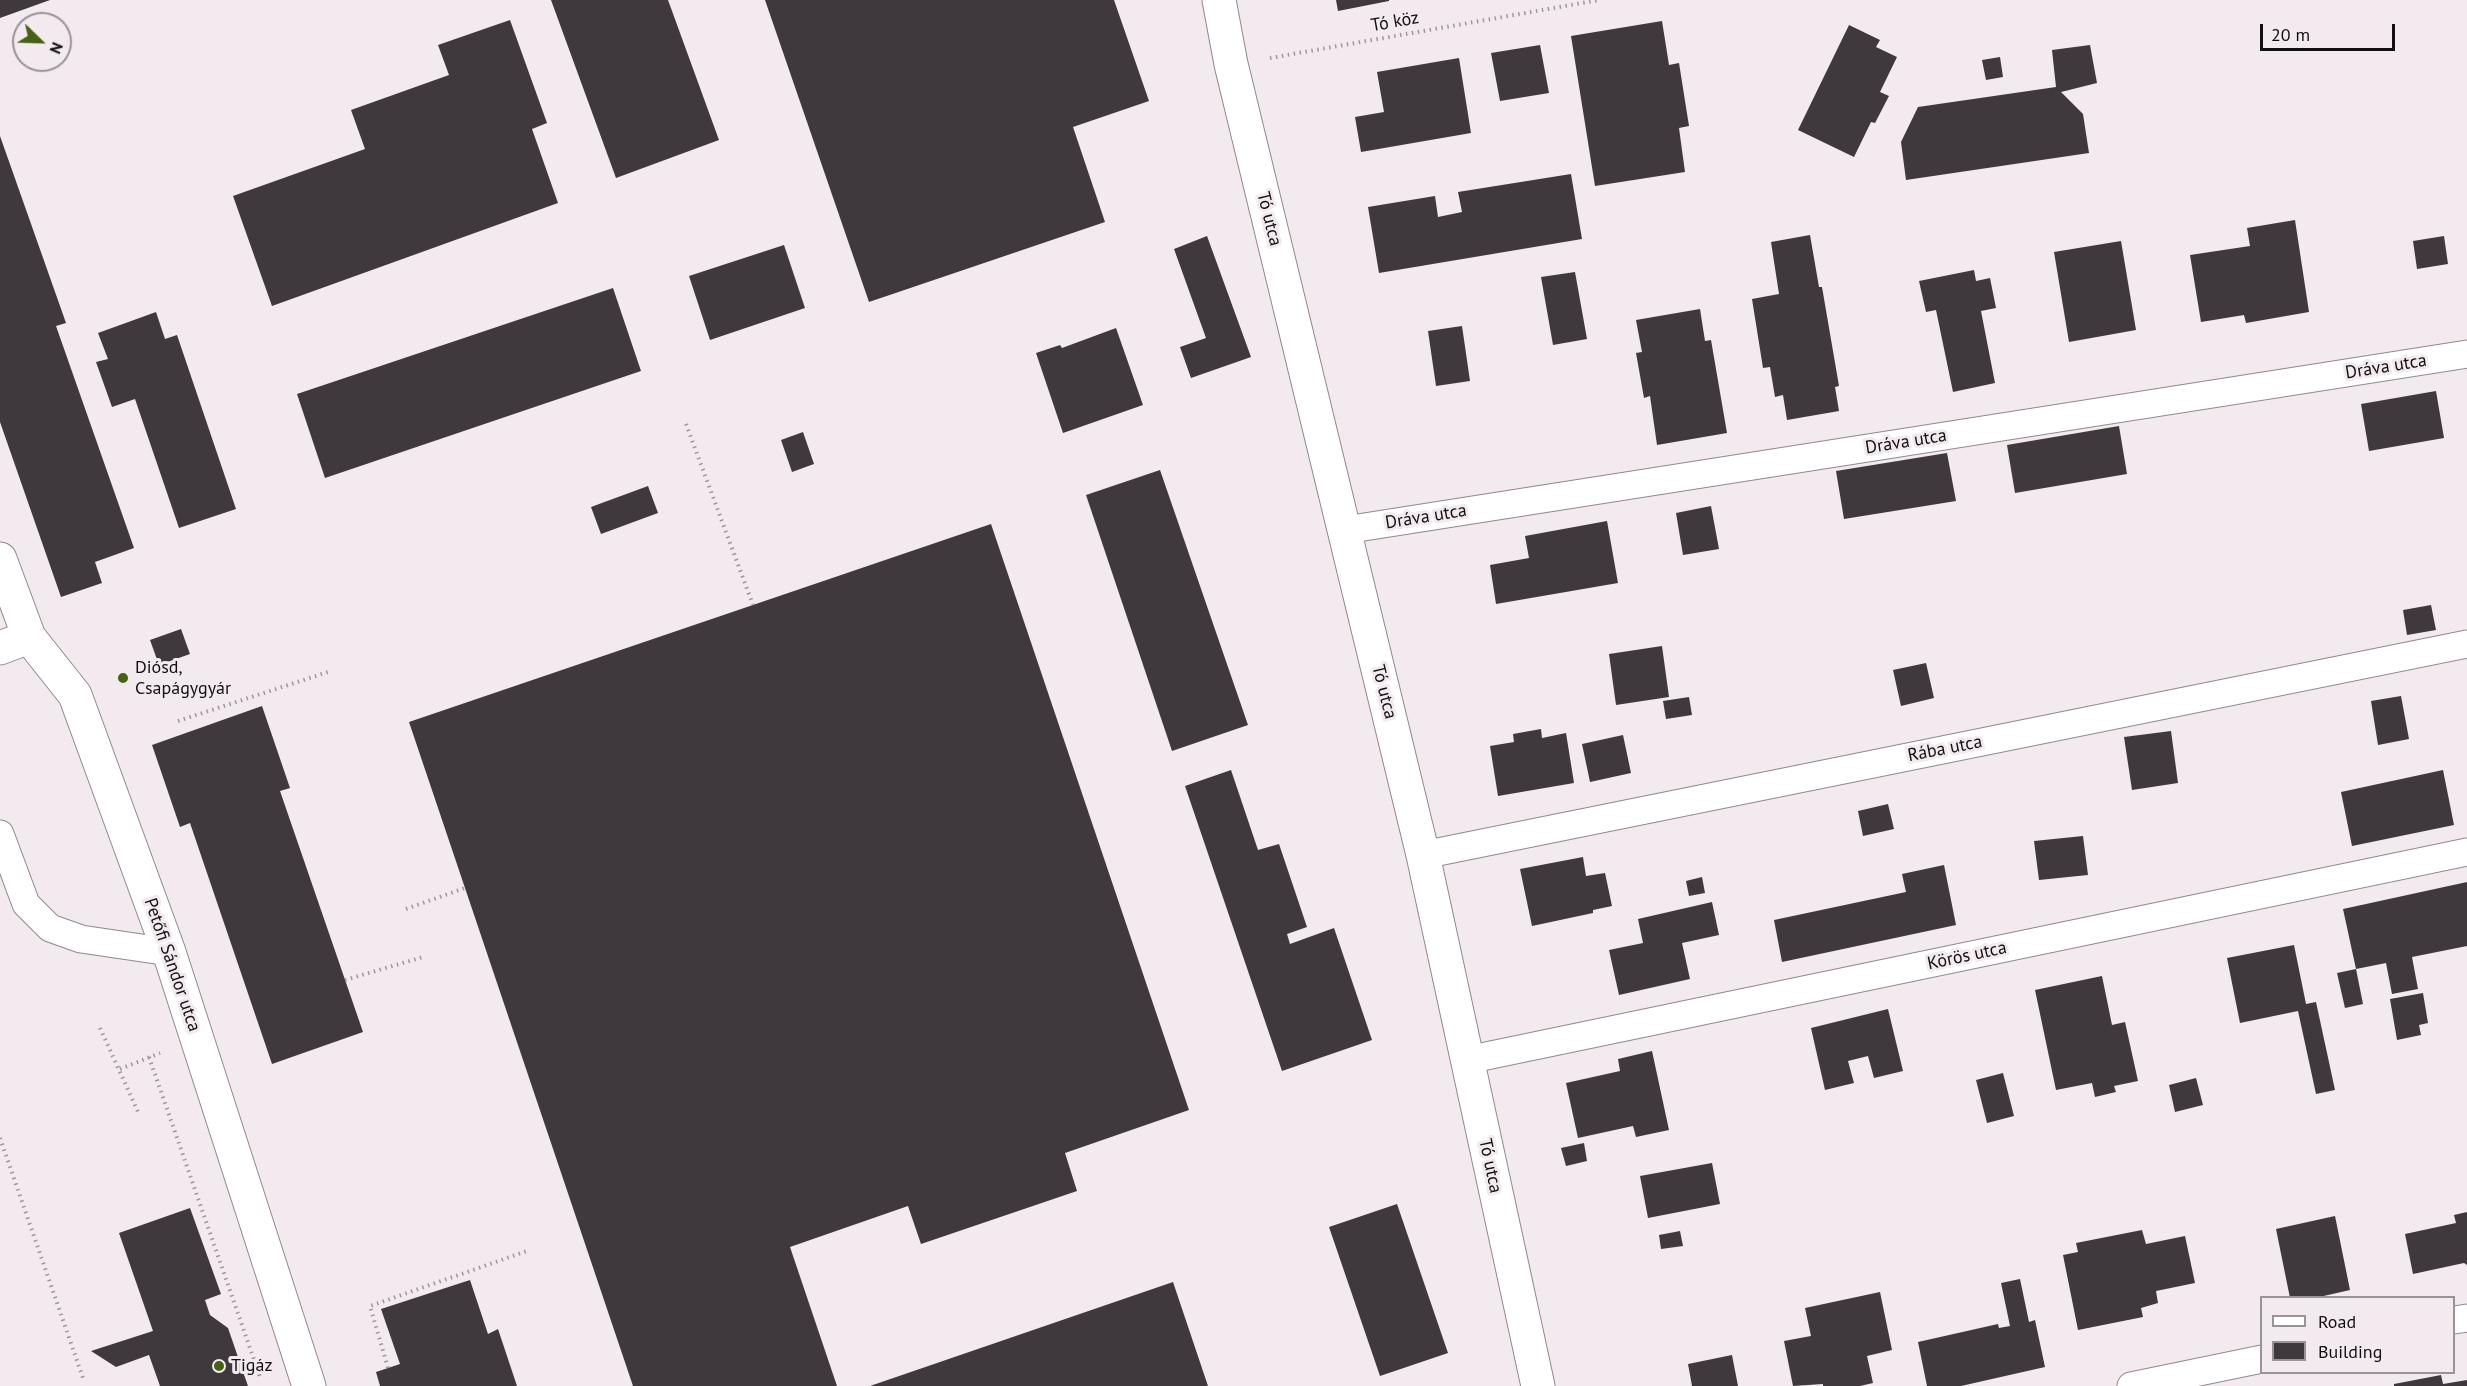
<!DOCTYPE html>
<html>
<head>
<meta charset="utf-8">
<style>
  body { margin:0 }
  #map { position:relative; width:2467px; height:1386px; overflow:hidden; background:#f3eaef; font-family:"PT Sans",sans-serif }
  canvas { display:block }
  .legend { position:absolute; left:2260px; top:1296px; width:195px; height:78px; box-sizing:border-box; background:#f3eaef; border:2px solid #999296; margin:0; padding:8px 10px; list-style:none; font-size:18px; color:#120f11 }
  .legend li { display:flex; align-items:center; gap:12px; height:30px }
  .legend b { width:30px; border:2px solid #999296 }
  .north { position:absolute; left:12px; top:12px; width:60px; height:60px; box-sizing:border-box; background:#f3eaef; border:2px solid #999296; border-radius:50%; rotate:113deg; font-size:16px; font-weight:700; line-height:24px; text-align:center; color:#120f11 }
  .north::after { content:''; display:block; margin:auto; width:21px; height:27px; background:#456112; clip-path:polygon(50% 0,100% 100%,50% 72%,0 100%) }
  .scale { position:absolute; left:2260px; top:24px; width:135px; height:27px; box-sizing:border-box; border:3px solid #120f11; border-top:0; padding-left:8px; font-size:18px; line-height:21px; white-space:nowrap; color:#120f11; -webkit-text-stroke:4px #f3eaef; paint-order:stroke }
</style>
</head>
<body>
<div id="map">
<canvas width="2467" height="1386"></canvas>
<ul class="legend">
<li><b style="height:8px;background:#fff"></b>Road</li>
<li><b style="height:16px;background:#3f383c"></b>Building</li>
</ul>
<div class="north">N</div>
<div class="scale">20 m</div>
</div>
<script>
const c = document.querySelector('canvas').getContext('2d');
c.lineJoin = 'round';
function paint(path, color) { c.fillStyle = color; c.fill(path, 'evenodd'); }
const poly = rows => new Path2D(rows.map(r => 'M' + r).join(''));
function strokePath(path, color, width, dash) { c.strokeStyle = color; c.lineWidth = width; c.lineCap = dash ? 'butt' : 'round'; c.setLineDash(dash || []); c.stroke(path); }
function write(font, color, halo, rows, align = 'center') {
  c.font = font + ' "PT Sans",sans-serif'; c.lineWidth = 6; c.setLineDash([]); c.textBaseline = 'middle'; c.strokeStyle = halo; c.fillStyle = color; for (const [text, x, y, turn = 0] of rows) {
    c.save(); c.translate(x, y); c.rotate((+turn || 0) * Math.PI / 180); c.textAlign = isNaN(turn) ? turn : align; if (halo) c.strokeText(text, 0, 0); c.fillText(text, 0, 0); c.restore();
  }
}
paint(poly([
  [0,0,50,0,0,18],
  [551,0,668,0,719,140,616,178],
  [765,0,1114,0,1149,101,1073,127,1105,222,869,302],
  [1336,0,1389,0,1389,1,1338,11],
  [510,20,547,123,532,129,558,203,272,306,233,196,365,149,351,110,449,75,438,45],
  [1662,21,1669,65,1679,63,1689,126,1679,128,1685,172,1595,186,1571,36],
  [1849,25,1880,40,1876,47,1897,57,1880,92,1889,96,1875,123,1871,122,1854,157,1798,130],
  [1540,45,1549,93,1500,101,1491,53],
  [2090,45,2097,83,2061,92,2083,114,2089,153,1906,180,1901,142,1918,107,2056,87,2052,50],
  [2000,57,2003,77,1986,80,1982,60],
  [1459,58,1471,133,1361,152,1355,117,1384,112,1377,72],
  [0,136,66,323,56,326,134,548,95,562,102,583,61,597,0,422],
  [1571,174,1582,239,1379,273,1368,207,1435,196,1438,217,1462,212,1458,192],
  [2295,220,2309,312,2246,323,2244,315,2201,322,2190,255,2250,246,2247,228],
  [1810,235,1819,287,1822,287,1839,386,1835,387,1839,411,1787,420,1783,395,1775,397,1770,367,1763,368,1752,299,1779,294,1771,242],
  [1207,236,1251,357,1191,378,1180,347,1206,338,1174,249],
  [2444,236,2448,264,2417,269,2413,241],
  [2121,241,2136,330,2069,342,2054,252],
  [784,245,805,308,710,340,689,276],
  [1974,270,1976,281,1990,278,1996,308,1981,311,1995,383,1953,392,1936,310,1926,312,1919,281],
  [1575,272,1587,339,1553,345,1541,277],
  [613,288,641,371,325,478,297,394],
  [1700,309,1705,341,1711,340,1727,433,1657,445,1650,396,1644,398,1636,353,1642,352,1636,320],
  [156,312,165,339,177,335,236,509,179,528,135,399,112,407,96,362,108,359,98,333],
  [1462,326,1470,381,1436,386,1428,331],
  [1116,328,1143,405,1063,433,1036,353,1060,345,1062,348],
  [2436,391,2444,438,2369,451,2361,404],
  [2119,426,2127,474,2015,493,2007,445],
  [803,432,814,464,792,472,781,440],
  [1947,453,1956,501,1844,519,1836,471],
  [1160,470,1248,725,1172,751,1086,495],
  [648,486,658,513,601,534,591,507],
  [1711,506,1719,549,1683,555,1676,513],
  [1607,521,1618,583,1496,604,1490,565,1529,558,1525,536],
  [991,524,1189,1110,1065,1153,1077,1191,921,1244,908,1206,790,1247,837,1386,633,1386,409,722],
  [2431,605,2436,630,2407,635,2403,610],
  [181,629,190,654,159,665,150,640],
  [1662,646,1669,697,1616,705,1609,654],
  [1926,663,1934,698,1901,706,1893,670],
  [2401,696,2409,739,2378,745,2371,701],
  [1689,697,1692,715,1666,719,1663,701],
  [262,706,290,788,280,791,363,1032,272,1064,190,823,180,827,152,745],
  [1541,729,1542,738,1566,733,1574,783,1498,796,1490,746,1514,742,1513,734],
  [2171,731,2178,783,2132,790,2124,737],
  [1623,735,1631,773,1590,782,1582,744],
  [1231,770,1258,850,1279,844,1307,927,1287,934,1290,944,1334,928,1372,1040,1282,1071,1185,786],
  [2443,770,2454,825,2352,846,2341,792],
  [1888,804,1894,829,1863,836,1858,811],
  [2083,836,2088,875,2039,880,2034,841],
  [1583,857,1586,876,1605,873,1612,906,1593,910,1593,913,1532,926,1520,869],
  [1944,865,1956,925,1782,962,1774,920,1906,892,1902,874],
  [1702,877,1705,893,1689,896,1686,881],
  [2467,882,2467,946,2412,957,2418,989,2392,994,2386,963,2356,969,2363,1004,2345,1008,2337,973,2356,969,2343,909],
  [1712,902,1719,935,1682,943,1690,979,1619,995,1609,950,1643,943,1638,919],
  [2294,945,2306,1004,2316,1002,2335,1090,2316,1094,2298,1011,2240,1023,2227,958],
  [2102,976,2112,1025,2125,1022,2138,1081,2114,1086,2116,1092,2095,1097,2092,1083,2056,1090,2035,990],
  [2423,993,2428,1023,2419,1025,2421,1035,2397,1040,2390,999],
  [1888,1009,1903,1071,1874,1078,1868,1056,1848,1061,1854,1083,1825,1090,1811,1028],
  [1652,1051,1669,1130,1636,1137,1633,1126,1578,1138,1566,1083,1620,1071,1618,1059],
  [2003,1073,2014,1116,1987,1123,1976,1080],
  [2196,1078,2203,1105,2175,1112,2169,1085],
  [1584,1143,1587,1161,1566,1166,1561,1148],
  [1712,1163,1720,1204,1648,1218,1640,1176],
  [1397,1204,1448,1353,1380,1376,1329,1227],
  [190,1208,221,1294,205,1300,210,1315,228,1328,248,1386,160,1386,149,1355,116,1367,91,1351,153,1331,119,1233],
  [2467,1212,2467,1265,2464,1263,2413,1274,2405,1234,2456,1223,2454,1215],
  [2335,1216,2350,1290,2315,1298,2290,1298,2276,1229],
  [2142,1230,2146,1244,2185,1236,2195,1283,2156,1291,2158,1303,2141,1308,2143,1317,2078,1330,2063,1255,2078,1252,2076,1243],
  [1680,1231,1683,1246,1661,1249,1659,1235],
  [2020,1279,2029,1322,2035,1320,2045,1367,1961,1386,1927,1386,1918,1342,1998,1324,1999,1328,2010,1326,2001,1283],
  [470,1280,488,1334,498,1329,517,1386,380,1386,376,1372,400,1364,381,1309],
  [1173,1282,1208,1386,870,1386],
  [1880,1292,1892,1350,1867,1356,1873,1383,1860,1386,1823,1386,1823,1384,1793,1386,1784,1341,1811,1336,1805,1308],
  [1732,1355,1738,1386,1692,1386,1688,1364],
  [2441,1375,2443,1384,2467,1380,2467,1386,2394,1386,2394,1384]
]), '#3f383c');
const lane = poly([
  [1345,530,2467,354],
  [0,834,26,904,50,928,81,939,169,952],
  [1423,855,2467,644],
  [1467,1060,2467,852],
  [2454,1320,2467,1318],
  [2131,1386,2262,1359]
]);
const street = poly([
  [1219,0,1231,64,1423,855,1538,1386],
  [0,648,29,637]
]);
const secondary = poly([
  [0,559,29,637,75,695,169,952,309,1386]
]);
strokePath(lane, '#90888d', 29);
strokePath(street, '#90888d', 35);
strokePath(secondary, '#90888d', 35);
strokePath(poly([
  [1270,58,1599,0],
  [686,424,753,605],
  [178,721,328,672],
  [406,909,465,888],
  [345,980,423,957],
  [100,1028,139,1114],
  [149,1057,261,1380],
  [120,1069,160,1053],
  [0,1138,83,1378],
  [388,1368,370,1306,527,1251]
]), '#9e979b', 4, [1.5, 4.5]);
strokePath(lane, '#fff', 27);
strokePath(street, '#fff', 33);
strokePath(secondary, '#fff', 33);
for (const [x, y, r, color] of [
  [123,678,6,"#456112"],
  [219,1366,6,"#456112"]
]) { const dot = new Path2D(); dot.arc(x, y, r, 0, 2 * Math.PI); c.fillStyle = color; c.fill(dot); strokePath(dot, '#f3eaef', 2); }
write('18px', '#120f11', '#f3eaef', [
  ["Tó köz",1395,22,-10],
  ["Tó utca",1269,219,76],
  ["Dráva utca",2386,367,-9],
  ["Dráva utca",1906,442,-9],
  ["Dráva utca",1426,517,-9],
  ["Tó utca",1384,692,76],
  ["Rába utca",1945,749,-11],
  ["Körös utca",1967,956,-12],
  ["Petőfi Sándor utca",172,965,71],
  ["Tó utca",1490,1166,78]
]);
write('18px', '#120f11', '#f3eaef', [
  ["Diósd,",135,668],
  ["Csapágygyár",135,689],
  ["Tigáz",231,1366]
], 'left');
</script>
</body>
</html>
